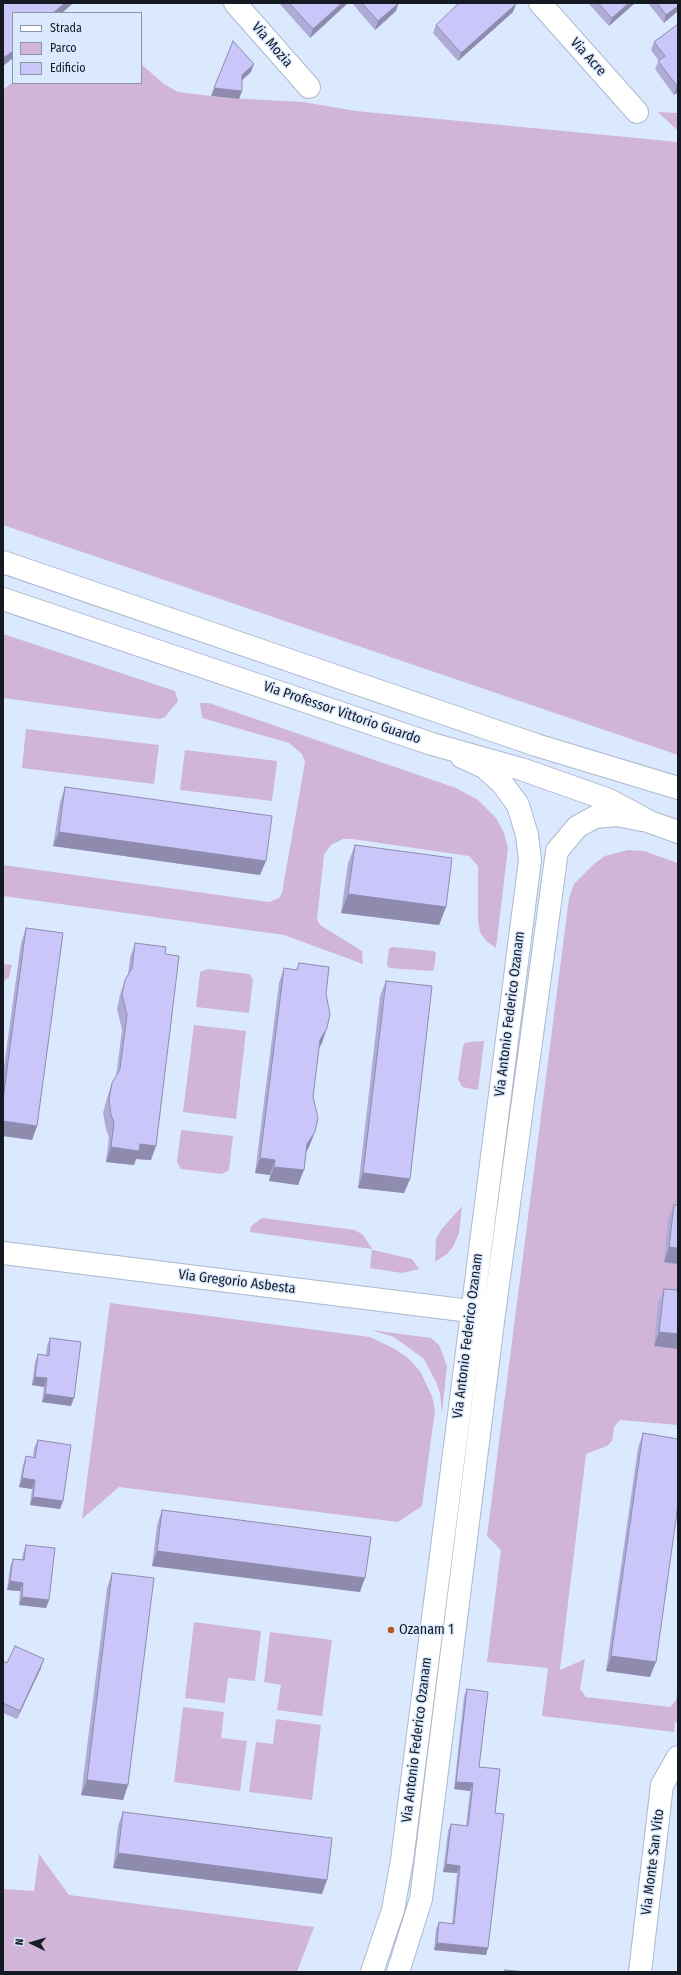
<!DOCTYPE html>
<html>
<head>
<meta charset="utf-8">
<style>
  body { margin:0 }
  #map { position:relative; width:681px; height:1975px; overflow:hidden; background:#dbe9fe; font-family:"Fira Sans Condensed",sans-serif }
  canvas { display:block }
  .frame { position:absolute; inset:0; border:4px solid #151a22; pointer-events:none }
  .legend { position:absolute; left:12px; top:12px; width:130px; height:72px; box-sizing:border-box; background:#dbe9fe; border:1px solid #8c96a6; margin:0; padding:5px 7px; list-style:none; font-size:12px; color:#151a22 }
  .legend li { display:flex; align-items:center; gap:8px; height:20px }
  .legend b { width:20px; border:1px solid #8c96a6 }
  .north { position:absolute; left:12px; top:1923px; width:40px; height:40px; -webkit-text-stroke:3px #dbe9fe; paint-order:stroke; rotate:275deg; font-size:11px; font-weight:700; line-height:16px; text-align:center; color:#151a22 }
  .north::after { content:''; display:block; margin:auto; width:14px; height:18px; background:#151a22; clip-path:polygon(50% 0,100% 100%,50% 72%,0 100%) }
</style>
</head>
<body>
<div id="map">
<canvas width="681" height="1975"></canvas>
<div class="frame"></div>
<ul class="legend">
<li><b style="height:5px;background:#fff"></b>Strada</li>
<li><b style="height:11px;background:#d0b5d9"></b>Parco</li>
<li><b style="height:11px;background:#cbc6f9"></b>Edificio</li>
</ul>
<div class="north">N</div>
</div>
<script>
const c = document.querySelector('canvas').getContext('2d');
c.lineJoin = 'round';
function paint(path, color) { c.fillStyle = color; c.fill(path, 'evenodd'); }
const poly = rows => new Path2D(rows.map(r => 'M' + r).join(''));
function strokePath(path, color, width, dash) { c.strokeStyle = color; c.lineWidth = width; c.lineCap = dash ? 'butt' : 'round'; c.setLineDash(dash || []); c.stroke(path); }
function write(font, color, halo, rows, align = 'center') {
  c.font = font + ' "Fira Sans Condensed",sans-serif'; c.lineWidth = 3; c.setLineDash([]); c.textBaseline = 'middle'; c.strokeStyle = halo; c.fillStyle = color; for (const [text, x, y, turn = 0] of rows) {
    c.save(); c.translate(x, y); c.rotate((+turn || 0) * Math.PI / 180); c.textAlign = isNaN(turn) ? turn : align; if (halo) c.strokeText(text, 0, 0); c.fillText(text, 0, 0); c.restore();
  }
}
paint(poly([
  [141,64,164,84,178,92,228,98,303,102,356,111,678,142,678,755,3,525,3,90,13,82,141,83],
  [658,112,678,113,678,131],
  [3,634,175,691,178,701,165,717,159,719,3,698],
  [200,703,209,703,456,788,478,800,496,818,504,833,508,848,496,948,486,941,480,932,478,921,478,866,469,856,352,839,343,839,331,845,324,855,317,919,320,925,362,951,363,964,284,935,3,896,3,865,269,902,279,898,282,893,305,762,302,754,289,743,202,718],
  [26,729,159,745,154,784,22,768],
  [185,750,277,761,272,801,180,790],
  [628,850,644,851,678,863,678,1425,620,1420,614,1427,612,1441,607,1446,586,1454,560,1670,585,1659,580,1689,586,1697,670,1707,676,1700,678,1686,678,1722,675,1722,674,1732,542,1716,548,1668,487,1662,501,1550,487,1536,569,898,574,884,594,864,605,856],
  [392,947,434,951,436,953,434,969,432,971,389,968,387,965,389,949],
  [3,964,12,965,9,977,3,982],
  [208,969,249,974,253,979,249,1013,196,1007,200,972],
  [194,1025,246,1031,236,1119,183,1112],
  [484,1041,478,1090,462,1087,458,1079,463,1046,465,1043,470,1042],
  [181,1130,233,1136,229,1170,222,1174,181,1169,177,1162],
  [462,1206,459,1233,453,1247,447,1254,435,1262,436,1239,441,1230],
  [262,1218,355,1230,363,1235,373,1250,412,1259,419,1269,402,1273,370,1268,372,1249,250,1232,251,1226],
  [110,1303,370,1337,395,1349,408,1358,420,1371,432,1396,435,1410,422,1506,398,1522,119,1487,82,1519],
  [371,1330,431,1338,439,1345,447,1366,442,1413,440,1393,436,1382,424,1359,394,1337],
  [194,1622,261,1631,255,1681,228,1678,225,1703,185,1698],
  [270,1632,332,1640,322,1716,277,1710,281,1685,264,1682],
  [183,1707,224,1712,221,1738,247,1741,240,1791,174,1782],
  [276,1719,321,1725,312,1800,249,1792,256,1742,273,1744],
  [39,1854,69,1895,314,1927,297,1972,3,1972,3,1889,34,1891]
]), '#d0b5d9');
const minor = poly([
  [235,3,309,87],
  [540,3,637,112],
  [3,1253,486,1313],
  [372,1972,393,1910,402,1860,530,860,527,835,518,805,502,783,484,767,462,757],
  [398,1972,421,1899,494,1314,557,851,577,827,595,817,617,815,642,820],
  [640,1972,662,1785,678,1757]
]);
const tertiary = poly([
  [3,562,536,745,678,788],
  [3,599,432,744,521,769,609,800,650,822,678,832]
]);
strokePath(minor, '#acb9ce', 24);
strokePath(tertiary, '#acb9ce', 24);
strokePath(minor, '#fff', 22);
strokePath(tertiary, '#fff', 22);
paint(poly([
  [3,3,73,3,62,13,13,13,13,58,3,66],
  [279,3,348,3,310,38],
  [352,3,400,3,398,4,396,11,375,30],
  [588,3,635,3,609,26],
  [648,3,678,3,664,23],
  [513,12,458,61,433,33,436,25],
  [678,24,678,92,674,95,655,69,659,61,651,50,654,42],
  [65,787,260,875,53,846,60,802],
  [355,845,446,907,439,925,341,913,348,863],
  [26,928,37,1126,32,1140,3,1136,3,1074,21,943],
  [135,943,165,954,151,1160,136,1159,134,1165,106,1162,109,1137,106,1129,103,1113,107,1098,112,1083,116,1077,122,1030,117,1009,120,995,125,980,128,975,130,958],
  [299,963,326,994,322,1043,319,1048,313,1097,309,1147,306,1152,298,1185,269,1181,270,1175,255,1173,279,983,284,968,296,970],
  [386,981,410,1179,404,1193,358,1188,380,996],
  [674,1205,678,1264,664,1262,668,1219],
  [664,1289,678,1290,654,1346,658,1303],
  [50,1338,71,1406,42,1402,44,1387,32,1385,35,1362,38,1354,46,1355,47,1346],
  [643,1433,650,1677,606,1671,638,1448],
  [38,1440,63,1501,60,1509,30,1505,32,1489,19,1487,23,1465,26,1456,33,1457,34,1448],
  [162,1510,360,1592,152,1566,157,1525],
  [26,1545,49,1600,46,1608,19,1605,20,1591,7,1590,10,1567,13,1559,22,1560,23,1553],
  [112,1573,128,1785,123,1800,81,1795,107,1588],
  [3,1661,7,1663,41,1668,17,1719,3,1713],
  [467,1689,479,1767,495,1813,486,1955,434,1950,436,1929,439,1922,452,1924,457,1873,443,1872,448,1831,451,1824,466,1826,470,1791,454,1789,464,1696],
  [123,1812,322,1894,113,1868,118,1826]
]), '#afaad6');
paint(poly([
  [65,3,73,3,62,13,53,13],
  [342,3,348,3,310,38,313,29],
  [396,3,400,3,398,4,396,11,375,30,378,21],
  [629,3,635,3,609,26,612,18],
  [516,4,513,12,458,61,461,53],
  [678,6,678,11,664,23,666,15],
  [13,51,13,58,3,66,3,63,5,57],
  [254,64,251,72,239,83,242,75],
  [677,86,678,86,678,92,674,95],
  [214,88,242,91,239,99,211,96],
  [59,832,266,861,260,875,53,846],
  [348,894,446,907,439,925,341,913],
  [327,1028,322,1043,314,1055,320,1040],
  [3,1121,37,1126,32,1140,3,1136],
  [315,1132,309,1147,302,1159,307,1144],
  [140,1144,156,1146,151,1160,136,1159,134,1165,106,1162,111,1147],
  [260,1158,275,1160,270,1175,255,1173],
  [274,1167,304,1170,298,1185,269,1181],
  [363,1173,410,1179,404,1193,358,1188],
  [669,1247,678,1248,678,1264,664,1262],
  [659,1332,678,1334,678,1349,654,1346],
  [35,1377,47,1378,44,1387,32,1385],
  [45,1394,74,1398,71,1406,42,1402],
  [22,1478,35,1480,32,1489,19,1487],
  [33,1497,63,1501,60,1509,30,1505],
  [157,1551,365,1578,360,1592,152,1566],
  [10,1581,23,1583,20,1591,7,1590],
  [22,1597,49,1600,46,1608,19,1605],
  [611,1656,656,1662,650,1677,606,1671],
  [44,1659,41,1668,17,1719,20,1711],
  [87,1780,128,1785,123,1800,81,1795],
  [456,1782,473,1783,470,1791,454,1789],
  [118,1853,327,1880,322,1894,113,1868],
  [446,1864,460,1866,457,1873,443,1872],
  [437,1943,488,1948,486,1955,434,1950]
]), '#8e8bae');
const building = poly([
  [3,3,65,3,53,13,13,13,13,51,5,57,3,54,3,3],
  [289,3,342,3,313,29,289,3],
  [362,3,399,3,378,21,362,3],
  [459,3,515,3,516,4,461,53,436,25,459,3],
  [598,3,629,3,612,18,598,3],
  [657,3,678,3,678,6,666,15,657,3],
  [678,24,678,86,677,86,658,61,665,56,654,42,678,24],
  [233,41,254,64,242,75,242,91,214,88,233,41],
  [65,787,272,816,266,861,59,832,65,787],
  [355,845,452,858,446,907,348,894,355,845],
  [26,928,63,933,37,1126,3,1121,3,1099,26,928],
  [135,943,166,947,165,954,179,956,156,1146,140,1144,139,1151,111,1147,114,1122,111,1115,109,1099,112,1083,120,1069,127,1015,122,994,125,980,132,968,135,943],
  [299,963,329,967,326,994,330,1014,327,1028,320,1040,313,1097,318,1118,315,1132,307,1144,304,1170,274,1167,275,1160,260,1158,284,968,297,970,299,963],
  [386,981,432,986,410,1179,363,1173,386,981],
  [674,1205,678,1205,678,1248,669,1247,674,1205],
  [664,1289,678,1290,678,1334,659,1332,664,1289],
  [50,1338,81,1342,74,1398,45,1394,47,1378,35,1377,38,1354,49,1356,50,1338],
  [643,1433,678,1439,678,1505,656,1662,611,1656,643,1433],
  [38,1440,71,1445,63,1501,33,1497,35,1480,22,1478,26,1456,35,1458,38,1440],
  [162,1510,371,1537,365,1578,157,1551,162,1510],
  [26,1545,55,1548,49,1600,22,1597,23,1583,10,1581,13,1559,24,1560,26,1545],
  [112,1573,154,1578,128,1785,87,1780,112,1573],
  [15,1646,44,1659,20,1711,3,1703,3,1661,7,1663,15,1646],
  [467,1689,488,1692,479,1767,500,1769,495,1813,504,1814,488,1948,437,1943,439,1922,454,1924,460,1866,446,1864,451,1824,468,1826,473,1783,456,1782,467,1689],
  [123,1812,332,1838,327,1880,118,1853,123,1812],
  [505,1970,526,1972,505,1972,505,1970]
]);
paint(building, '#cbc6f9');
strokePath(building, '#8e8bae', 1);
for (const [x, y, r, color] of [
  [391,1630,4,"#b9551f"]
]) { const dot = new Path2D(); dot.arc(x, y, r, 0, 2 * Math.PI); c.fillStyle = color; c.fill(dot); strokePath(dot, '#dbe9fe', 1.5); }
write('14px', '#151a22', '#dbe9fe', [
  ["Via Mozia",272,45,49],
  ["Via Acre",588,57,48],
  ["Via Professor Vittorio Guardo",342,713,19],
  ["Via Antonio Federico Ozanam",510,1014,-83],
  ["Via Gregorio Asbesta",237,1282,7],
  ["Via Antonio Federico Ozanam",468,1336,-83],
  ["Via Antonio Federico Ozanam",417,1740,-83],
  ["Via Monte San Vito",653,1862,-83]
]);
write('14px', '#151a22', '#dbe9fe', [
  ["Ozanam 1",399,1630]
], 'left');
</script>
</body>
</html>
